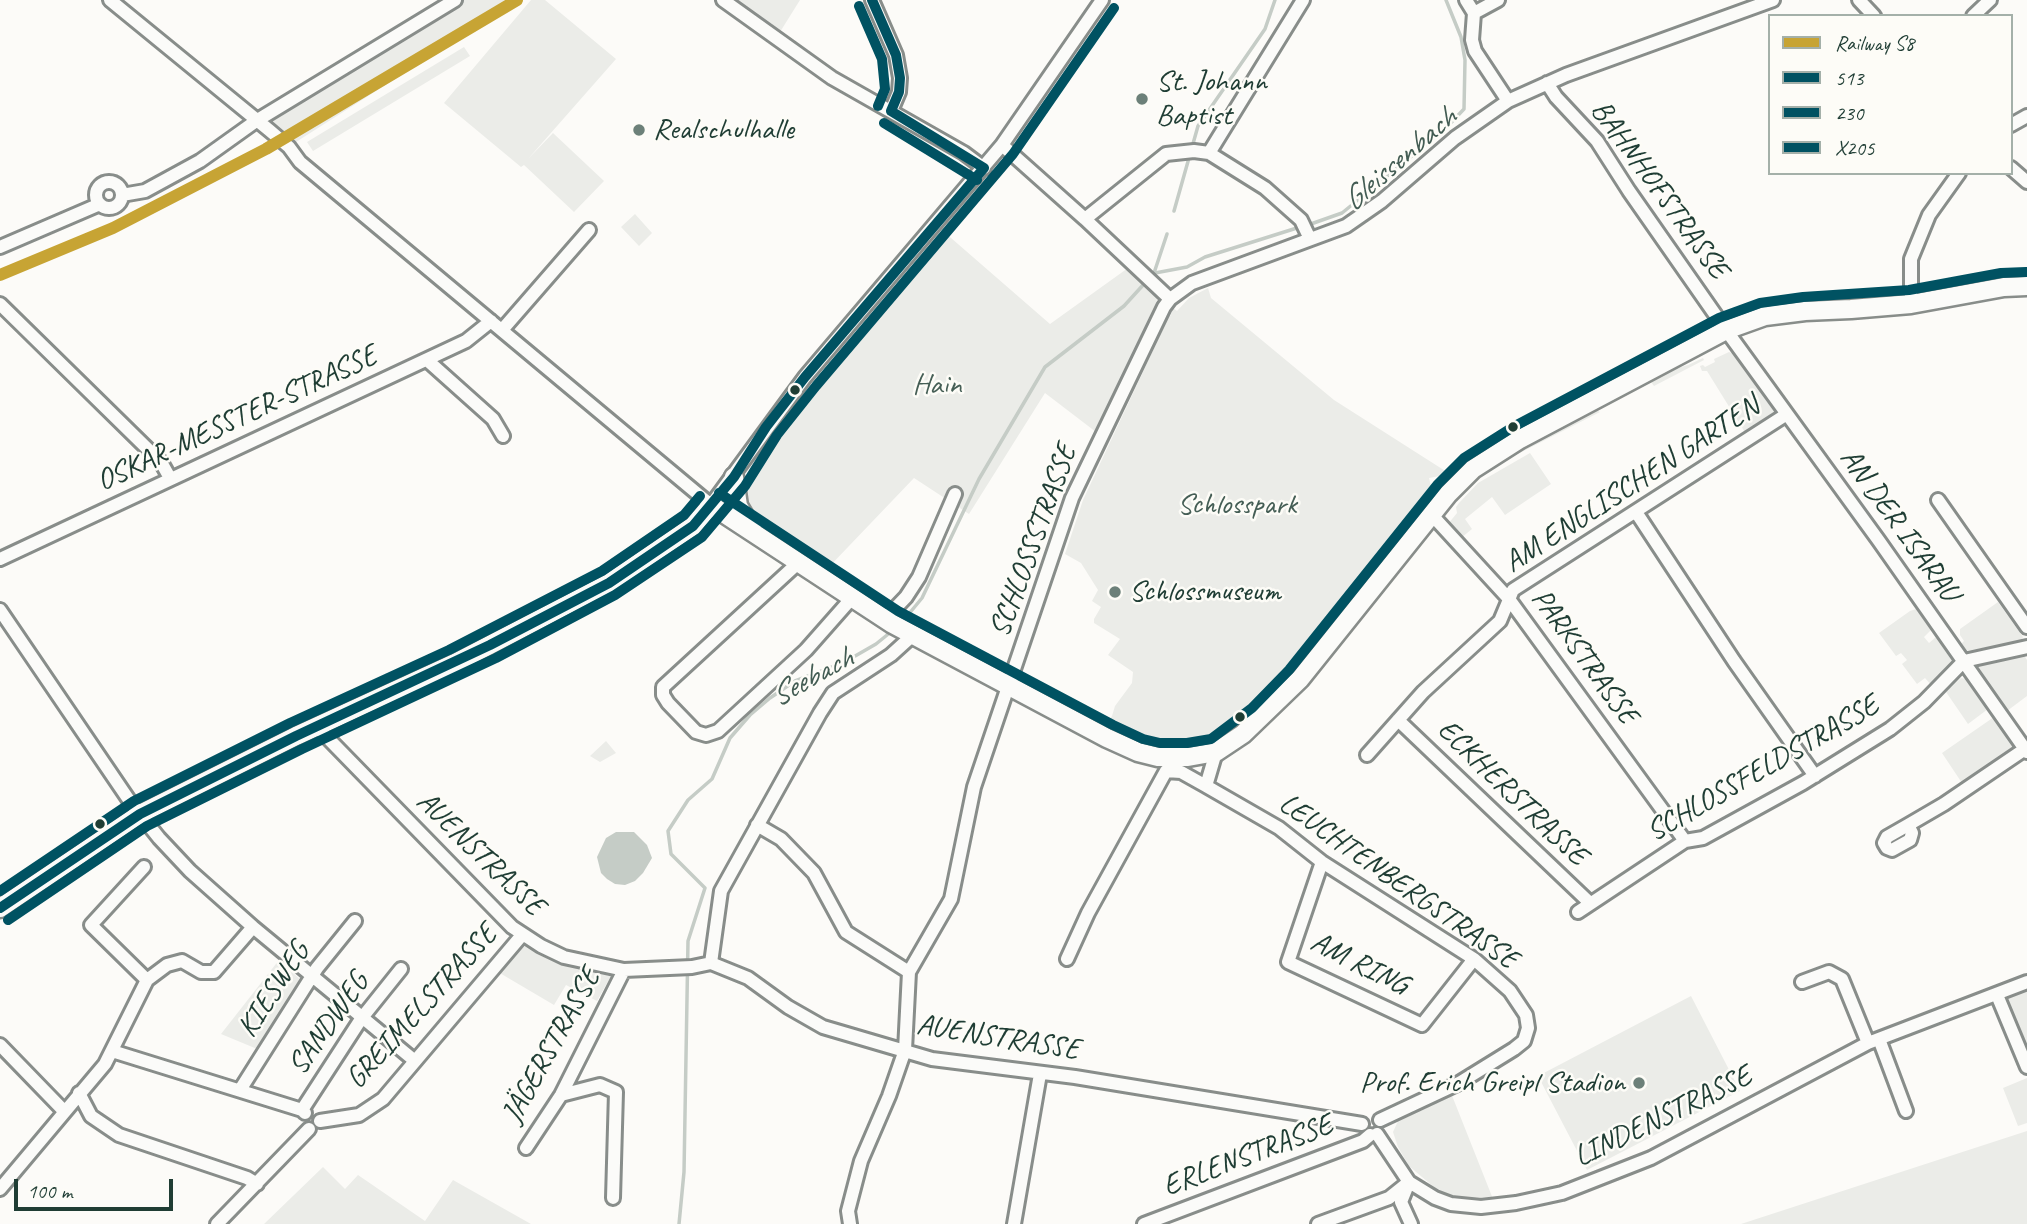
<!DOCTYPE html>
<html>
<head>
<meta charset="utf-8">
<style>
  body { margin:0 }
  #map { position:relative; width:2027px; height:1224px; overflow:hidden; background:#fcfbf8; font-family:Caveat,sans-serif }
  canvas { display:block }
  .legend { position:absolute; left:1768px; top:14px; width:245px; height:161px; box-sizing:border-box; background:#fdfcf7; border:2px solid #a4b0a9; margin:0; padding:9px 12px; list-style:none; font-size:21px; color:#1f3d34 }
  .legend li { display:flex; align-items:center; gap:14px; height:35px }
  .legend b { width:35px; border:2px solid #a4b0a9 }
  .scale { position:absolute; left:14px; top:1179px; width:159px; height:32px; box-sizing:border-box; border:4px solid #1f3d34; border-top:0; padding-left:9px; font-size:21px; line-height:24px; white-space:nowrap; color:#1f3d34; -webkit-text-stroke:5px #fdfcf7; paint-order:stroke }
</style>
</head>
<body>
<div id="map">
<canvas width="2027" height="1224"></canvas>
<ul class="legend">
<li><b style="height:9px;background:#c7a434"></b>Railway S8</li>
<li><b style="height:9px;background:#005262"></b>513</li>
<li><b style="height:9px;background:#005262"></b>230</li>
<li><b style="height:9px;background:#005262"></b>X205</li>
</ul>
<div class="scale">100 m</div>
</div>
<script>
const c = document.querySelector('canvas').getContext('2d');
c.lineJoin = 'round';
function paint(path, color) { c.fillStyle = color; c.fill(path, 'evenodd'); }
const poly = rows => new Path2D(rows.map(r => 'M' + r).join(''));
function strokePath(path, color, width, dash) { c.strokeStyle = color; c.lineWidth = width; c.lineCap = dash ? 'butt' : 'round'; c.setLineDash(dash || []); c.stroke(path); }
function write(font, color, halo, rows, align = 'center') {
  c.font = font + ' Caveat,sans-serif'; c.lineWidth = 5; c.setLineDash([]); c.textBaseline = 'middle'; c.strokeStyle = halo; c.fillStyle = color; for (const [text, x, y, turn = 0] of rows) {
    c.save(); c.translate(x, y); c.rotate((+turn || 0) * Math.PI / 180); c.textAlign = isNaN(turn) ? turn : align; if (halo) c.strokeText(text, 0, 0); c.fillText(text, 0, 0); c.restore();
  }
}
paint(poly([
  [464,0,519,0,296,142,268,119],
  [531,0,545,0,616,59,528,159,553,133,604,181,574,212,524,165,521,167,444,103],
  [737,0,800,0,780,32],
  [464,47,470,56,313,151,307,142],
  [1008,158,1013,162,967,214,961,209,1004,159],
  [635,214,652,233,639,246,621,227],
  [943,231,1050,324,1128,268,1159,296,1096,432,1045,393,969,514,914,478,827,569,754,521,748,514,744,496,746,485,810,386],
  [1208,288,1211,298,1334,400,1450,474,1429,478,1431,486,1305,649,1248,710,1217,737,1199,748,1158,750,1133,743,1103,729,1112,716,1115,706,1132,683,1133,672,1108,655,1120,639,1094,623,1094,619,1101,607,1092,601,1098,590,1081,563,1065,554,1083,500,1163,329,1161,330,1166,313,1170,316,1173,308,1177,311,1189,298],
  [1729,352,1734,354,1774,411,1773,417,1746,434,1707,371,1702,371,1700,366,1703,365,1705,367,1715,362,1714,359],
  [1703,358,1704,360,1654,386,1651,382,1655,376,1664,372,1688,365],
  [1592,408,1600,412,1502,462,1475,481,1459,497,1458,495,1477,476,1504,455],
  [1530,453,1551,484,1505,515,1492,497,1465,519,1472,529,1461,538,1448,524,1457,513,1456,507,1459,503,1478,483],
  [1998,602,2023,637,2021,641,1966,651,1961,644,1964,641,1960,635,1960,629],
  [1916,609,1931,630,1924,637,1929,643,1936,637,1953,660,1953,666,1932,686,1925,678,1917,684,1902,664,1907,660,1901,653,1896,656,1879,633,1910,611],
  [2023,654,2027,660,2027,696,2007,711,1974,666],
  [1961,678,1966,679,1988,709,1968,724,1946,692],
  [1994,717,2014,747,2014,751,1964,786,1942,753],
  [606,741,616,753,600,762,590,756],
  [230,784,225,792,189,809,182,807],
  [526,946,575,967,611,976,597,1001,566,985,554,1005,498,972,520,947],
  [279,960,304,983,262,1051,221,1034],
  [2027,988,2027,1052,2005,1004,2007,997],
  [1691,996,1740,1091,1587,1170,1538,1076],
  [2027,1078,2027,1123,2018,1126,2003,1088],
  [1451,1093,1493,1199,1476,1199,1448,1195,1435,1188,1409,1166,1398,1147,1393,1132,1398,1121],
  [2027,1131,2027,1224,1741,1224],
  [323,1167,345,1189,358,1175,425,1221,453,1180,531,1224,264,1224]
]), '#ebece8');
paint(poly([
  [616,832,634,832,647,845,652,858,643,873,635,881,625,885,615,884,607,879,601,873,597,857,606,838]
]), '#c5ccc6');
strokePath(poly([
  [1174,211,1198,126,1265,29,1275,0],
  [1308,225,1342,213,1445,129,1464,109,1465,60,1461,37,1446,0],
  [1155,273,1187,267,1205,257,1300,227],
  [903,621,922,598,979,479,1045,367,1124,306,1154,273,1167,234],
  [679,1224,684,1172,688,941,705,888,671,854,668,831,688,800,712,779,730,738,750,715,770,698,795,681,843,663,876,644,892,631]
]), '#c5ccc6', 3.5);
const minor = poly([
  [110,0,269,130,289,147,300,162,711,505,805,377,1002,145,1102,0],
  [723,0,832,78,964,153,984,168],
  [872,0,896,55,900,78,899,92,891,111],
  [1466,0,1474,13,1472,40,1475,51,1508,101],
  [1859,0,1874,16],
  [1474,13,1498,0],
  [1973,16,1990,0],
  [1547,83,1556,97,1597,141,1629,191,1726,330,1879,541,2027,752],
  [2011,125,2027,116],
  [1002,145,1085,219,1170,299],
  [1209,153,1303,0],
  [2011,168,2027,182],
  '96 195a13 13 0 1 1 26 0a13 13 0 1 1-26 0Z',
  [122,195,145,191,200,161,256,121,455,0],
  [1085,219,1166,154,1194,151,1209,153,1265,188,1301,220,1310,239],
  [0,247,100,204],
  [0,304,161,462,170,478],
  [1911,304,1911,259,1929,215,1959,173],
  [502,330,589,230],
  [427,360,493,419,503,436],
  [1938,500,2027,627],
  [1636,512,1734,661,1815,776],
  [1431,514,1509,599,1685,841],
  [0,559,466,341,491,321],
  [798,563,663,687,663,695,668,703,696,732,706,735,718,731,806,650,851,599],
  [0,610,131,803,159,838,190,871,253,927,415,1061],
  [885,619,906,597,919,577,955,494],
  [1398,720,1590,903],
  [317,727,512,927,541,946,564,957,624,970,692,967,711,963,748,978,788,1007,823,1027,932,1059,1075,1077,1362,1124],
  [1216,752,1206,786,1279,828,1322,862,1474,959,1510,991,1526,1015,1528,1028,1524,1041,1514,1049,1459,1083,1380,1120],
  [1367,755,1423,692,1500,621,1513,590,1787,414],
  [757,825,781,839,814,873,846,932,909,972],
  [1908,825,1912,833,1910,840,1892,850,1887,848,1884,843,1887,837,1908,825,1944,804,2025,749],
  [1322,862,1288,962,1422,1025,1474,959],
  [1578,912,1685,841,1703,838,1803,783,1890,729,1924,702,1964,661,2027,647],
  [1067,959,1088,913,1166,771,1181,772,1206,786],
  [711,963,721,891,820,713,833,693,891,655,913,635],
  [147,980,167,965,182,961,201,972,214,972,253,927],
  [1802,982,1829,972,1842,979,1868,1043],
  [1997,995,2027,1067],
  [1879,1039,1906,1111],
  [0,1045,64,1111],
  [112,1051,302,1110,305,1113],
  [240,1090,317,968,355,921],
  [79,1093,91,1116,119,1135,247,1178,257,1184],
  [561,1095,600,1085,616,1092,613,1198],
  [302,1110,361,1019,401,969],
  [320,1121,359,1115,383,1099,522,935],
  [1377,1134,1409,1182,1435,1198,1451,1204,1481,1207,1516,1203,1562,1193,1651,1158,1868,1043,2027,982],
  [526,1148,561,1095,624,970],
  [1409,1182,1401,1202,1411,1224],
  [0,1189,105,1064,147,980,91,925,144,867],
  [217,1224,309,1129],
  [850,1224,848,1211,861,1161,889,1096,905,1050,909,972,951,899,974,787,1072,498,1164,307,1170,299,1192,283,1346,226,1382,201,1455,138,1508,101,1566,75,1773,0],
  [1014,1224,1040,1074],
  [1144,1224,1363,1141,1370,1135],
  [1318,1224,1389,1198,1409,1182]
]);
const secondary = poly([
  [734,477,738,506,753,531],
  [0,908,140,814,296,736,455,663,609,583,693,526,711,505,891,623,1107,738,1138,752,1158,757,1188,757,1216,752,1243,734,1300,679,1448,494,1473,469,1520,439,1726,330,1765,316,1805,311,1851,309,1911,304,2004,287,2027,286]
]);
strokePath(minor, '#888d8a', 18);
strokePath(secondary, '#888d8a', 23);
strokePath(minor, '#fbfbf9', 12);
strokePath(secondary, '#fbfbf9', 18);
strokePath(poly([
  [872,0,896,55,900,78,899,92,891,111],
  [891,111,984,168],
  [0,908,140,814,296,736,490,645,609,583,693,526,734,477,766,427,805,377,984,168]
]), '#005262', 10);
strokePath(poly([
  [859,6,882,59,885,89,878,106],
  [884,123,977,180],
  [8,920,147,826,302,749,496,658,615,595,702,537,745,486,777,435,816,386,1013,154,1114,8]
]), '#005262', 10);
strokePath(poly([
  [719,493,898,611,1113,725,1143,739,1160,743,1187,743,1211,739,1252,708,1289,670,1438,484,1464,458,1513,427,1719,318,1760,303,1803,297,1909,290,2001,273,2026,272],
  [0,891,134,801,290,723,449,650,602,571,684,515,700,496]
]), '#005262', 10);
strokePath(poly([
  [0,275,113,228,266,149,517,0]
]), '#c7a434', 12);
for (const [x, y, r, color] of [
  [1142,99,7,"#6c8079"],
  [639,130,7,"#6c8079"],
  [795,390,6,"#1f3d34"],
  [1513,427,6,"#1f3d34"],
  [1115,592,7,"#6c8079"],
  [1240,717,6,"#1f3d34"],
  [100,824,6,"#1f3d34"],
  [1639,1083,7,"#6c8079"]
]) { const dot = new Path2D(); dot.arc(x, y, r, 0, 2 * Math.PI); c.fillStyle = color; c.fill(dot); strokePath(dot, '#fdfcf7', 2.5); }
write('30px', '#1f3d34', '#fdfcf7', [
  ["St. Johann",1156,82],
  ["Baptist",1156,116],
  ["Realschulhalle",653,130],
  ["Schlossmuseum",1129,592],
  ["Prof. Erich Greipl Stadion",1625,1083,"right"]
], 'left');
write('30px', '#1f3d34', '#fdfcf7', [
  ["BAHNHOFSTRASSE",1659,190,54],
  ["OSKAR-MESSTER-STRASSE",237,419,-25],
  ["AM ENGLISCHEN GARTEN",1632,485,-33],
  ["AN DER ISARAU",1899,525,54],
  ["SCHLOSSSTRASSE",1034,541,-70],
  ["PARKSTRASSE",1584,657,54],
  ["SCHLOSSFELDSTRASSE",1763,769,-30],
  ["ECKHERSTRASSE",1512,793,44],
  ["AUENSTRASSE",480,854,44],
  ["LEUCHTENBERGSTRASSE",1398,882,35],
  ["AM RING",1359,964,27],
  ["KIESWEG",274,990,-57],
  ["GREIMELSTRASSE",422,1007,-48],
  ["SANDWEG",329,1024,-55],
  ["AUENSTRASSE",998,1038,9],
  ["JÄGERSTRASSE",552,1046,-61],
  ["LINDENSTRASSE",1663,1117,-26],
  ["ERLENSTRASSE",1248,1156,-21]
]);
write('30px', '#455e55', '#fdfcf7', [
  ["Hain",937,385],
  ["Schlosspark",1237,505]
]);
write('italic 32px', '#435c53', '#fdfcf7', [
  ["Gleissenbach",1400,160,-41],
  ["Seebach",812,678,-29]
]);
</script>
</body>
</html>
